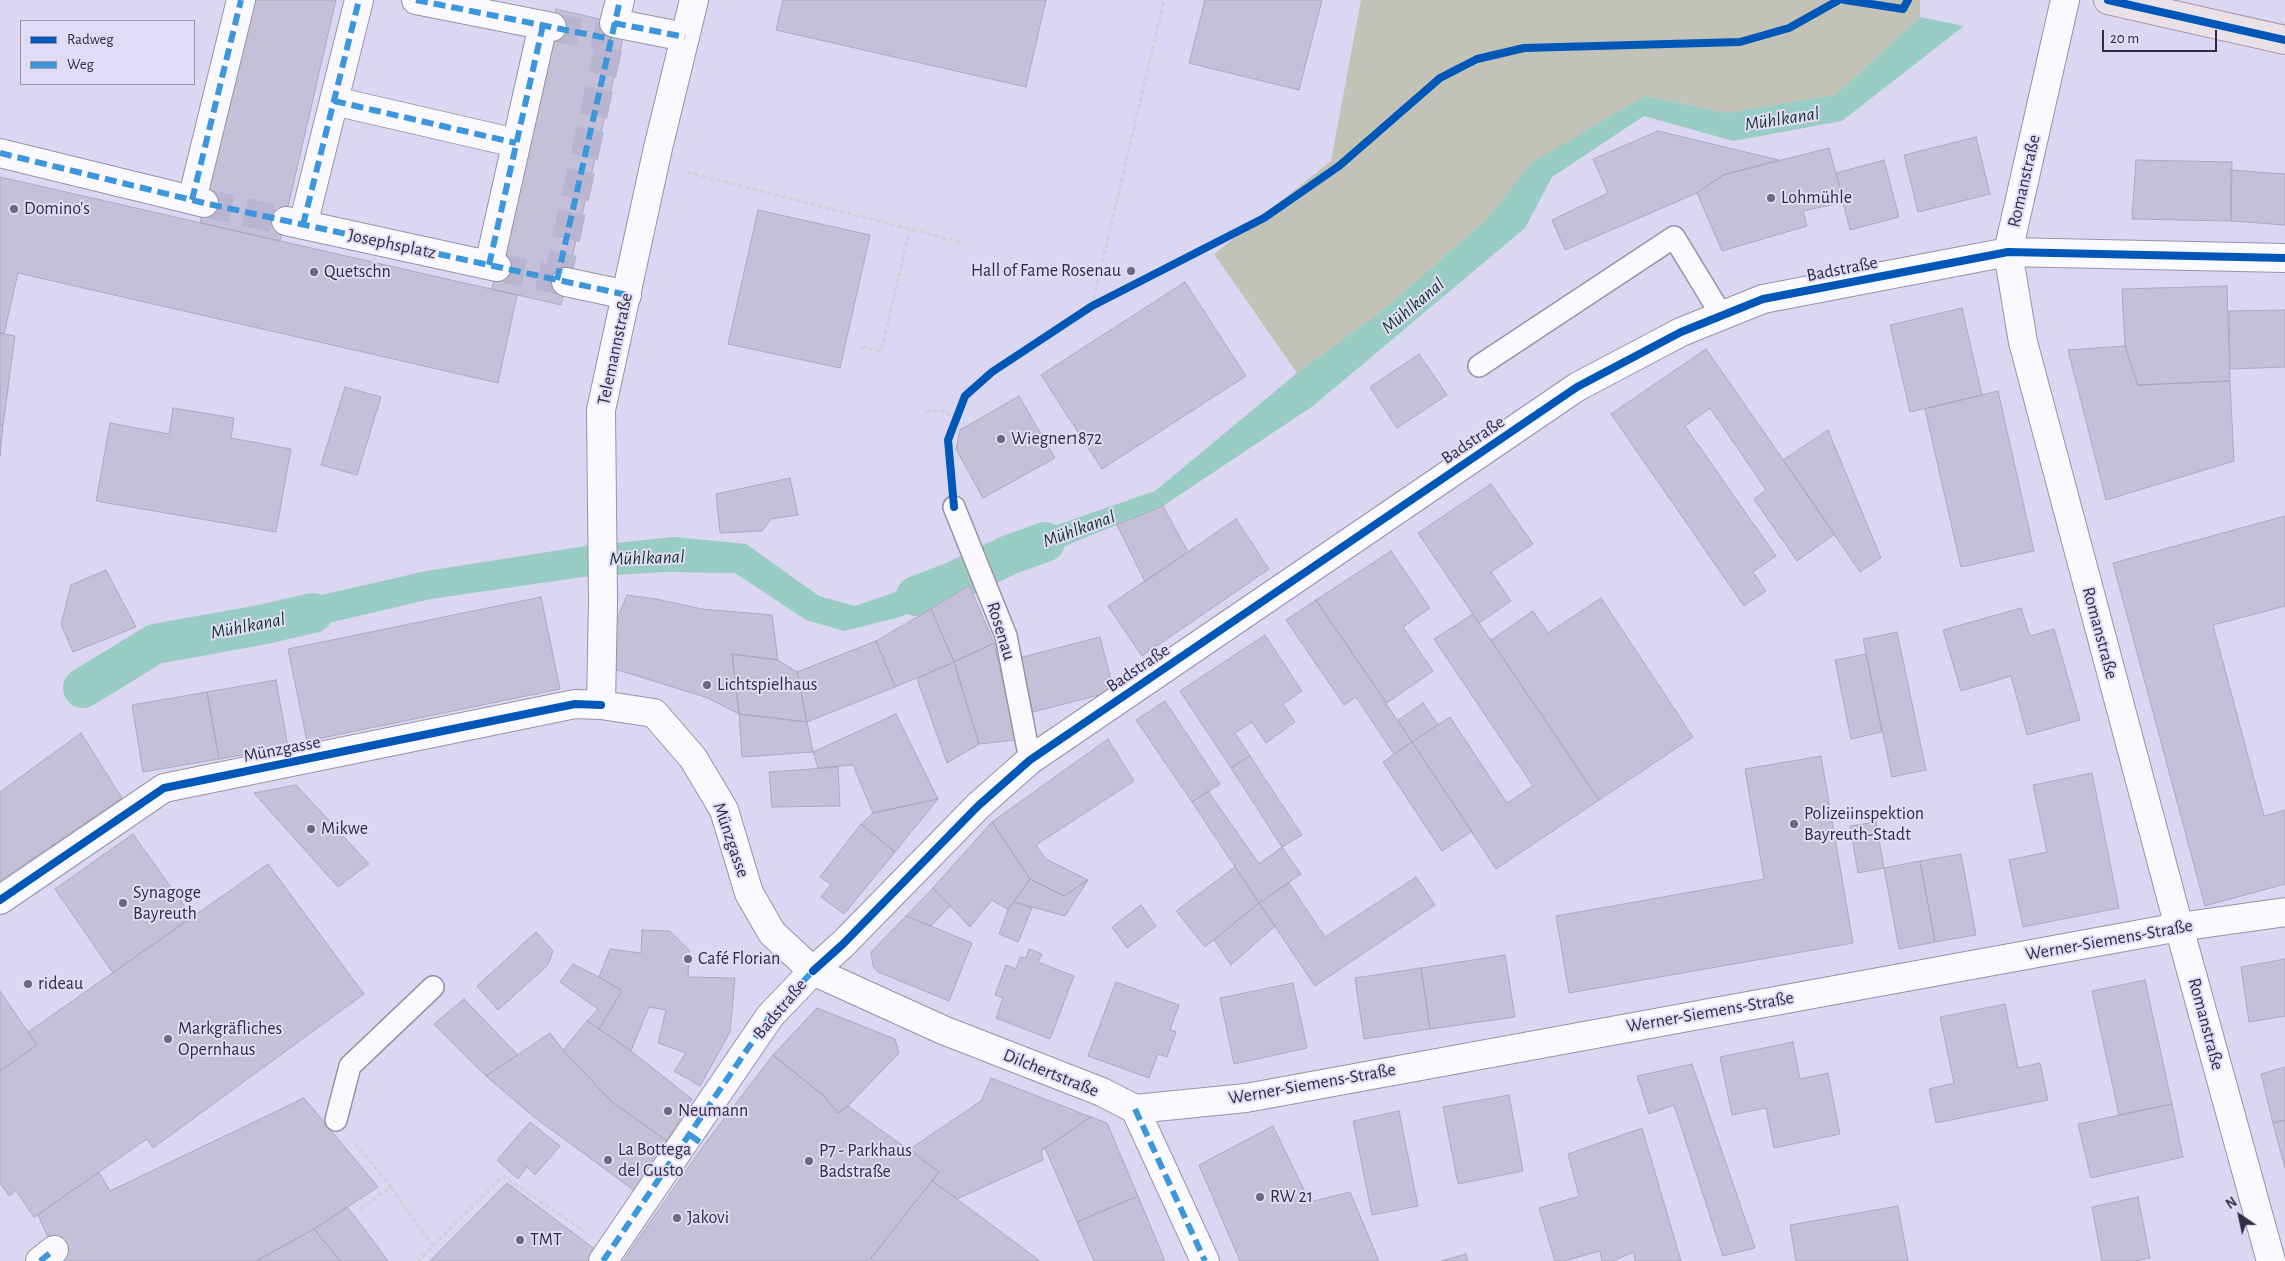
<!DOCTYPE html>
<html>
<head>
<meta charset="utf-8">
<style>
  body { margin:0 }
  #map { position:relative; width:2285px; height:1261px; overflow:hidden; background:#dbd7f3; font-family:"Alegreya Sans",sans-serif }
  canvas { display:block }
  .legend { position:absolute; left:20px; top:20px; width:175px; height:65px; box-sizing:border-box; background:#e0dcf6; border:1px solid #9a96af; margin:0; padding:6px 9px; list-style:none; font-size:15px; color:#302c45 }
  .legend li { display:flex; align-items:center; gap:10px; height:25px }
  .legend b { width:25px; border:1px solid #9a96af }
  .north { position:absolute; left:2215px; top:1191px; width:50px; height:50px; -webkit-text-stroke:4px #e0dcf6; paint-order:stroke; rotate:326deg; font-size:14px; font-weight:700; line-height:20px; text-align:center; color:#302c45 }
  .north::after { content:''; display:block; margin:auto; width:18px; height:22px; background:#302c45; clip-path:polygon(50% 0,100% 100%,50% 72%,0 100%) }
  .scale { position:absolute; left:2102px; top:30px; width:115px; height:22px; box-sizing:border-box; border:2px solid #302c45; border-top:0; padding-left:6px; font-size:15px; line-height:18px; white-space:nowrap; color:#302c45; -webkit-text-stroke:4px #e0dcf6; paint-order:stroke }
</style>
</head>
<body>
<div id="map">
<canvas width="2285" height="1261"></canvas>
<ul class="legend">
<li><b style="height:6px;background:#0057b8"></b>Radweg</li>
<li><b style="height:6px;background:#3d96db"></b>Weg</li>
</ul>
<div class="north">N</div>
<div class="scale">20 m</div>
</div>
<script>
const c = document.querySelector('canvas').getContext('2d');
c.lineJoin = 'round';
function paint(path, color) { c.fillStyle = color; c.fill(path, 'evenodd'); }
const poly = rows => new Path2D(rows.map(r => 'M' + r).join(''));
function strokePath(path, color, width, dash) { c.strokeStyle = color; c.lineWidth = width; c.lineCap = dash ? 'butt' : 'round'; c.setLineDash(dash || []); c.stroke(path); }
function write(font, color, halo, rows, align = 'center') {
  c.font = font + ' "Alegreya Sans",sans-serif'; c.lineWidth = 4; c.setLineDash([]); c.textBaseline = 'middle'; c.strokeStyle = halo; c.fillStyle = color; for (const [text, x, y, turn = 0] of rows) {
    c.save(); c.translate(x, y); c.rotate((+turn || 0) * Math.PI / 180); c.textAlign = isNaN(turn) ? turn : align; if (halo) c.strokeText(text, 0, 0); c.fillText(text, 0, 0); c.restore();
  }
}
paint(poly([
  [1361,0,1920,0,1920,17,1835,95,1727,113,1645,96,1532,163,1487,219,1383,310,1297,373,1214,254,1331,161]
]), '#c2c3b6');
paint(poly([
  [1920,17,1964,26,1842,121,1733,141,1644,116,1552,177,1525,228,1313,406,1163,506,999,573,987,549,1155,491,1297,373,1383,310,1487,219,1531,163,1645,96,1727,113,1835,95],
  [674,537,746,544,819,596,855,606,890,594,962,561,972,584,900,617,844,631,806,620,735,573,664,572,583,577,431,599,260,639,261,609,426,571,586,546]
]), '#99ccc3');
strokePath(poly([
  [916,596,953,582,1009,555,1045,542],
  [83,688,155,644,260,625,313,613]
]), '#99ccc3', 40);
const building = poly([
  [252,0,336,0,280,241,200,223,252,0],
  [783,0,1046,0,1026,87,776,30,783,0],
  [1205,0,1322,0,1299,90,1189,63,1205,0],
  [556,9,626,25,561,305,492,289,556,9],
  [1658,131,1779,160,1723,175,1697,193,1565,250,1552,220,1608,193,1593,159,1658,131],
  [1976,137,1990,194,1918,212,1904,155,1976,137],
  [1829,148,1844,202,1803,211,1807,226,1722,251,1697,193,1723,175,1829,148],
  [1884,160,1899,217,1850,230,1836,173,1884,160],
  [2136,160,2232,162,2231,221,2132,219,2136,160],
  [2231,170,2285,174,2285,225,2231,221,2231,170],
  [0,177,517,295,498,383,18,273,4,334,0,333,0,177],
  [758,210,870,235,840,368,728,344,758,210],
  [1185,282,1246,376,1102,469,1041,375,1185,282],
  [2227,286,2230,381,2138,385,2125,346,2122,289,2227,286],
  [1962,308,1982,395,1910,412,1890,325,1962,308],
  [2285,310,2285,367,2230,369,2229,311,2285,310],
  [0,333,15,336,3,425,0,425,0,333],
  [2125,346,2138,385,2230,381,2234,461,2106,500,2068,350,2125,346],
  [1706,349,1835,534,1797,561,1754,499,1766,490,1710,408,1685,426,1776,556,1753,572,1766,591,1744,606,1611,414,1706,349],
  [1419,354,1447,395,1397,428,1370,387,1419,354],
  [345,387,381,397,357,475,321,465,345,387],
  [1998,391,2034,551,1961,567,1925,409,1998,391],
  [1019,396,1055,458,983,498,956,449,960,430,1019,396],
  [173,408,234,418,231,438,291,449,276,532,96,501,110,423,169,434,173,408],
  [0,425,3,425,0,456,0,425],
  [1828,430,1881,558,1860,572,1783,460,1828,430],
  [790,478,798,515,771,519,762,531,720,533,716,494,790,478],
  [1491,484,1533,544,1491,572,1511,601,1479,623,1418,533,1491,484],
  [1163,506,1188,552,1145,582,1117,525,1163,506],
  [2285,516,2285,606,2213,625,2264,816,2285,810,2285,884,2205,906,2113,563,2285,516],
  [1236,519,1269,569,1142,656,1108,606,1236,519],
  [1391,551,1430,608,1403,627,1433,671,1387,703,1316,600,1391,551],
  [106,570,136,627,73,652,61,624,71,585,106,570],
  [969,585,994,643,954,662,931,609,969,585],
  [627,595,656,599,702,609,772,615,778,660,732,654,739,714,708,698,615,669,616,621,627,595],
  [541,597,560,689,307,741,288,649,541,597],
  [1601,598,1693,737,1599,800,1491,640,1533,611,1548,633,1601,598],
  [1316,600,1412,742,1394,754,1356,697,1344,705,1286,620,1316,600],
  [2021,608,2030,636,2054,629,2080,720,2027,735,2011,676,1961,691,1943,630,2021,608],
  [931,609,954,662,895,687,876,641,931,609],
  [1473,614,1599,800,1496,869,1412,742,1450,717,1507,803,1533,786,1434,639,1473,614],
  [1897,632,1926,770,1892,777,1863,639,1897,632],
  [1265,635,1302,691,1283,704,1295,722,1266,743,1252,722,1235,733,1250,756,1231,768,1180,691,1265,635],
  [1100,637,1114,691,1033,712,1019,658,1100,637],
  [876,641,895,687,807,722,797,672,876,641],
  [994,643,1016,740,979,744,954,662,994,643],
  [732,654,778,660,797,672,807,722,739,714,732,654],
  [1866,654,1882,732,1851,739,1835,660,1866,654],
  [954,662,979,744,947,763,917,679,954,662],
  [276,680,288,747,219,759,207,692,276,680],
  [207,692,219,759,143,772,132,705,207,692],
  [1165,701,1220,784,1192,802,1136,720,1165,701],
  [1423,703,1438,725,1412,742,1398,720,1423,703],
  [739,714,807,722,813,752,742,757,739,714],
  [896,714,938,799,873,813,853,765,818,768,813,752,896,714],
  [81,733,122,798,0,881,0,792,81,733],
  [1108,739,1134,781,1036,845,1046,859,1088,880,1064,896,1030,879,992,822,1108,739],
  [1412,742,1472,831,1442,851,1383,762,1412,742],
  [1250,756,1302,835,1282,847,1231,768,1250,756],
  [1821,756,1853,943,1569,993,1556,916,1764,879,1745,769,1821,756],
  [838,767,840,806,772,807,769,772,838,767],
  [2092,773,2119,908,2023,927,2009,860,2047,852,2033,785,2092,773],
  [296,785,369,864,338,887,254,793,296,785],
  [1208,791,1259,864,1282,847,1301,874,1259,903,1192,802,1208,791],
  [938,799,895,852,861,824,873,813,938,799],
  [992,822,1030,879,1008,910,992,900,970,927,933,888,992,822],
  [1876,822,1884,868,1858,873,1850,826,1876,822],
  [861,824,895,852,844,914,821,897,831,884,820,877,861,824],
  [133,834,192,917,113,973,55,889,133,834],
  [1961,854,1976,935,1935,942,1920,861,1961,854],
  [1920,861,1935,942,1899,949,1884,868,1920,861],
  [268,864,364,994,153,1148,147,1139,34,1217,16,1191,9,1196,0,1183,0,1071,37,1045,28,1032,268,864],
  [1235,867,1259,903,1205,947,1176,911,1235,867],
  [1416,877,1435,905,1315,986,1259,903,1289,883,1325,937,1416,877],
  [1030,879,1064,896,1088,880,1065,916,1014,902,1030,879],
  [933,888,950,906,931,926,906,916,933,888],
  [1014,902,1032,908,1018,942,999,934,1008,910,1014,902],
  [1259,903,1275,926,1231,965,1214,940,1259,903],
  [1141,905,1156,926,1127,948,1112,927,1141,905],
  [906,916,972,943,949,1001,878,972,873,966,871,952,906,916],
  [642,930,670,931,689,950,688,977,735,978,730,1032,700,1086,674,1071,686,1053,658,1043,666,1010,649,1007,631,1051,599,1029,622,991,599,977,610,949,641,953,642,930],
  [536,932,553,951,548,965,498,1010,477,986,536,932],
  [1029,949,1042,954,1038,962,1074,976,1050,1039,996,1018,1003,998,995,995,1006,965,1016,969,1020,957,1026,958,1029,949],
  [1505,955,1515,1017,1430,1029,1421,968,1505,955],
  [2285,959,2285,1016,2249,1022,2241,967,2285,959],
  [573,964,599,977,622,991,599,1029,587,1021,598,1009,560,982,573,964],
  [1421,968,1430,1029,1364,1039,1355,978,1421,968],
  [2145,980,2172,1104,2119,1115,2092,991,2145,980],
  [1116,982,1179,1005,1170,1030,1176,1032,1167,1057,1158,1054,1149,1078,1088,1056,1116,982],
  [1293,983,1307,1048,1234,1064,1220,998,1293,983],
  [0,991,37,1045,0,1071,0,991],
  [464,999,518,1055,486,1076,434,1024,464,999],
  [2005,1004,2018,1068,2040,1063,2048,1100,1936,1123,1929,1089,1954,1083,1940,1017,2005,1004],
  [817,1008,895,1039,899,1053,848,1106,838,1113,824,1096,773,1055,817,1008],
  [587,1021,631,1051,692,1099,667,1141,612,1102,563,1050,587,1021],
  [550,1033,563,1050,612,1102,667,1141,635,1191,534,1117,486,1076,550,1033],
  [1793,1042,1800,1079,1828,1073,1840,1134,1774,1148,1766,1108,1732,1115,1720,1057,1793,1042],
  [773,1055,824,1096,838,1113,848,1106,939,1172,869,1261,623,1261,704,1145,773,1055],
  [1692,1064,1755,1248,1723,1256,1674,1105,1649,1114,1637,1076,1692,1064],
  [2285,1067,2285,1120,2273,1123,2261,1074,2285,1067],
  [991,1078,1091,1117,1041,1151,1043,1160,957,1199,932,1181,939,1172,910,1149,981,1101,991,1078],
  [1509,1095,1523,1171,1458,1184,1443,1107,1509,1095],
  [304,1098,378,1187,314,1229,256,1261,59,1261,38,1215,99,1172,110,1191,304,1098],
  [2172,1104,2183,1157,2091,1178,2078,1124,2172,1104],
  [1399,1111,1418,1206,1372,1215,1353,1121,1399,1111],
  [1091,1117,1107,1123,1138,1196,1077,1222,1045,1148,1091,1117],
  [2285,1120,2285,1168,2273,1123,2285,1120],
  [530,1122,560,1146,535,1175,527,1167,518,1179,497,1160,530,1122],
  [1273,1126,1310,1202,1350,1192,1379,1261,1240,1261,1199,1165,1273,1126],
  [1642,1128,1681,1261,1635,1261,1634,1252,1613,1261,1602,1261,1600,1251,1564,1261,1555,1261,1539,1208,1579,1196,1568,1154,1642,1128],
  [932,1181,957,1199,1040,1261,873,1261,870,1259,932,1181],
  [507,1183,596,1250,588,1261,430,1261,507,1183],
  [1138,1196,1165,1261,1094,1261,1077,1222,1138,1196],
  [2138,1197,2150,1258,2135,1261,2102,1261,2092,1207,2138,1197],
  [1898,1206,1908,1261,1796,1261,1790,1225,1898,1206],
  [347,1207,363,1227,388,1261,340,1261,314,1229,347,1207],
  [314,1229,340,1261,256,1261,314,1229],
  [1466,1254,1468,1261,1441,1261,1466,1254]
]);
paint(building, '#c4c0d8');
strokePath(building, '#aba8bf', 1);
strokePath(poly([
  [552,27,611,39],
  [204,203,286,221],
  [497,267,566,282],
  [557,280,614,23]
]), '#b9b5d0', 28, [28, 14]);
const service = poly([
  [1479,366,1674,237,1722,316],
  [954,507,1006,636,1030,760],
  [336,1120,350,1066,433,987]
]);
const pedestrian = poly([
  [416,0,552,27],
  [620,0,614,23,685,37],
  [334,101,516,143],
  [0,153,204,203],
  [192,200,241,0],
  [286,221,497,267],
  [303,225,359,0],
  [489,265,543,25],
  [566,282,627,295],
  [40,1261,54,1250],
  [603,1261,770,1016,813,971]
]);
const minor = poly([
  [2065,0,2008,252,2023,342,2179,927,2271,1261],
  [601,705,603,601,601,410,658,148,694,0],
  [0,900,164,788,575,704,601,705,654,713,693,758,724,810,749,893,772,933,813,971,943,1030,1102,1092,1135,1109,1205,1261],
  [813,971,843,944,978,806,1030,760,1577,387,1681,332,1763,299,2008,252,2285,258],
  [1135,1109,1246,1098,2179,927,2285,912]
]);
const primary = poly([
  [2108,0,2285,40]
]);
strokePath(service, '#9692a9', 24);
strokePath(pedestrian, '#9692a9', 30);
strokePath(minor, '#9692a9', 30);
strokePath(primary, '#a998ae', 30);
strokePath(poly([
  [687,172,960,242],
  [1092,306,1164,0],
  [861,347,881,351,910,229],
  [925,411,944,411,956,420],
  [355,1143,391,1187,360,1209],
  [391,1187,433,1246,418,1261],
  [433,1246,503,1176,584,1231]
]), '#d1cfd8', 3, [5, 2.5]);
strokePath(service, '#faf9fd', 21);
strokePath(pedestrian, '#faf9fd', 28);
strokePath(minor, '#faf9fd', 28);
strokePath(primary, '#e9e0e8', 28);
strokePath(poly([
  [416,0,611,39],
  [614,23,685,37],
  [334,101,516,143],
  [0,153,204,203,627,295],
  [192,200,241,0],
  [303,225,359,0],
  [489,265,543,25],
  [557,280,620,0],
  [1135,1109,1205,1261],
  [690,1135,704,1145],
  [40,1261,54,1250],
  [603,1261,770,1016,813,971]
]), '#3d96db', 6, [12, 6]);
strokePath(poly([
  [1845,0,1903,9,1908,0],
  [2108,0,2285,40],
  [954,507,948,440,965,396,992,372,1092,306,1264,218,1339,166,1440,78,1477,59,1524,48,1740,42,1789,28,1839,0],
  [0,900,164,788,575,704,601,705],
  [813,971,843,944,978,806,1030,760,1577,387,1681,332,1763,299,2008,252,2285,258]
]), '#0057b8', 8);
for (const [x, y, r, color] of [
  [1771,198,5,"#6c6882"],
  [14,209,5,"#6c6882"],
  [1131,271,5,"#6c6882"],
  [314,272,5,"#6c6882"],
  [1001,439,5,"#6c6882"],
  [707,685,5,"#6c6882"],
  [1794,824,5,"#6c6882"],
  [311,829,5,"#6c6882"],
  [123,903,5,"#6c6882"],
  [688,959,5,"#6c6882"],
  [28,984,5,"#6c6882"],
  [168,1039,5,"#6c6882"],
  [668,1111,5,"#6c6882"],
  [608,1160,5,"#6c6882"],
  [809,1161,5,"#6c6882"],
  [1260,1197,5,"#6c6882"],
  [677,1218,5,"#6c6882"],
  [520,1240,5,"#6c6882"]
]) { const dot = new Path2D(); dot.arc(x, y, r, 0, 2 * Math.PI); c.fillStyle = color; c.fill(dot); strokePath(dot, '#e0dcf6', 2); }
write('18px', '#302c45', '#e0dcf6', [
  ["Romanstraße",2024,181,-77],
  ["Josephsplatz",392,244,12],
  ["Badstraße",1842,269,-11],
  ["Telemannstraße",615,349,-78],
  ["Badstraße",1473,440,-34],
  ["Rosenau",1001,631,73],
  ["Romanstraße",2100,633,75],
  ["Badstraße",1138,668,-34],
  ["Münzgasse",282,749,-11],
  ["Münzgasse",731,840,71],
  ["Werner-Siemens-Straße",2109,940,-10],
  ["Badstraße",780,1009,-50],
  ["Werner-Siemens-Straße",1710,1012,-10],
  ["Romanstraße",2206,1024,75],
  ["Dilchertstraße",1051,1073,22],
  ["Werner-Siemens-Straße",1312,1084,-10]
]);
write('18px', '#302c45', '#e0dcf6', [
  ["Lohmühle",1781,198],
  ["Domino's",24,209],
  ["Hall of Fame Rosenau",1121,271,"right"],
  ["Quetschn",324,272],
  ["Wiegner1872",1011,439],
  ["Lichtspielhaus",717,685],
  ["Polizeiinspektion",1804,814],
  ["Bayreuth-Stadt",1804,835],
  ["Mikwe",321,829],
  ["Synagoge",133,893],
  ["Bayreuth",133,914],
  ["Café Florian",698,959],
  ["rideau",38,984],
  ["Markgräfliches",178,1029],
  ["Opernhaus",178,1050],
  ["Neumann",678,1111],
  ["La Bottega",618,1150],
  ["del Gusto",618,1171],
  ["P7 - Parkhaus",819,1151],
  ["Badstraße",819,1172],
  ["RW 21",1270,1197],
  ["Jakovi",687,1218],
  ["TMT",530,1240]
], 'left');
write('italic 19px', '#13362c', '#e0dcf6', [
  ["Mühlkanal",1782,119,-9],
  ["Mühlkanal",1413,306,-40],
  ["Mühlkanal",1079,529,-20],
  ["Mühlkanal",647,558,-2],
  ["Mühlkanal",248,626,-11]
]);
</script>
</body>
</html>
